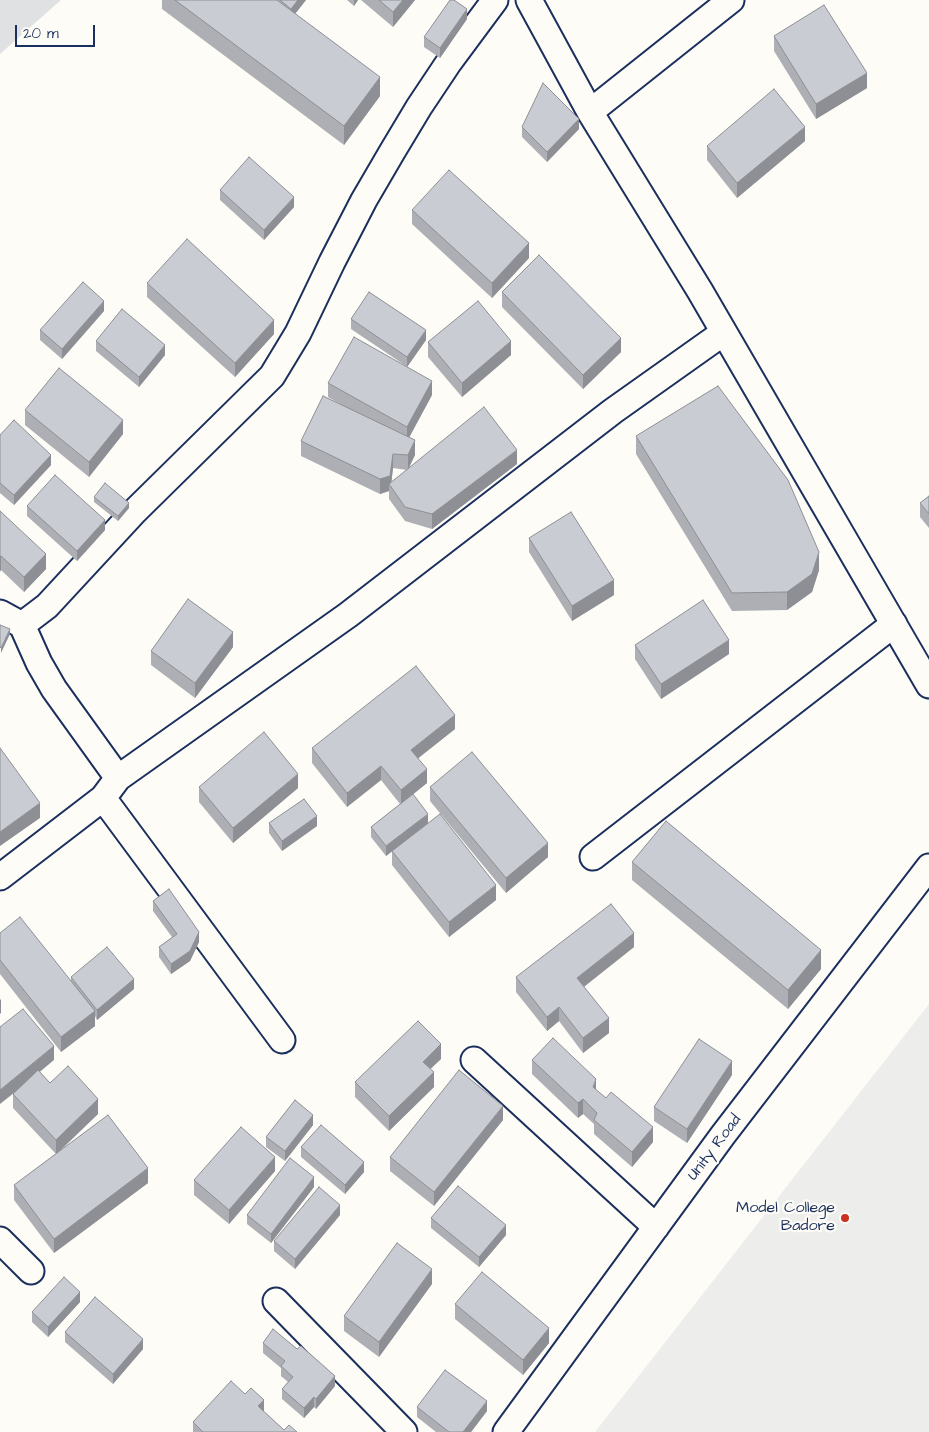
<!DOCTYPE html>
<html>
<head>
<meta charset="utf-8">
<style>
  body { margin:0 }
  #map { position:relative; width:929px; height:1432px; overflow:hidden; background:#fdfcf7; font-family:"Architects Daughter",sans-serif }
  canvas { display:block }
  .scale { position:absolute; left:15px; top:25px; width:80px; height:22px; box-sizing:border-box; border:2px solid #1b2f5e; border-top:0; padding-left:6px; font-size:15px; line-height:18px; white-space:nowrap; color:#1b2f5e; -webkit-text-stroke:4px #fdfcf7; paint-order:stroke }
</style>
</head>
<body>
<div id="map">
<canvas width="929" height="1432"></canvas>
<div class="scale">20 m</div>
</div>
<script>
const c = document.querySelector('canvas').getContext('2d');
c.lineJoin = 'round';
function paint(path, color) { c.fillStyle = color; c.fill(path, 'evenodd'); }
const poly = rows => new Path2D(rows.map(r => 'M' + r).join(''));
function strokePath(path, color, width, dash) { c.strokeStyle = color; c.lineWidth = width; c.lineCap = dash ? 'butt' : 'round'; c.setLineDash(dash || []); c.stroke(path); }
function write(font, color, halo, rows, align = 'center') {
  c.font = font + ' "Architects Daughter",sans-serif'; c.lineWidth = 4.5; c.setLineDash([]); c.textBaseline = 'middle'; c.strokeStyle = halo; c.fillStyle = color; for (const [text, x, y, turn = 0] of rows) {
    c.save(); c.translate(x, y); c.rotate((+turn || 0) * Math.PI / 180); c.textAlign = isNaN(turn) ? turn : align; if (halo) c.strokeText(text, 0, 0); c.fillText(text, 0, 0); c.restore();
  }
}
paint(poly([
  [929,1004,929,1432,595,1432]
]), '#edeeec');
paint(poly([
  [0,0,61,0,0,54]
]), '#e0e1e3');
const minor = poly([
  [529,0,590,112,700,291,929,685],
  [590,112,731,0],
  [0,613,22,625],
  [118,778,348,615,613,411,723,333],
  [103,798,282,1040],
  [593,857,894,624],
  [0,877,103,798,118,778,54,689,39,663,22,625,47,606,135,511,272,376,298,333,332,262,364,200,392,152,419,107,449,62,495,0],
  [474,1060,656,1227],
  [0,1240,31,1271],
  [276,1301,404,1432],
  [506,1432,723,1135,929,867]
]);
strokePath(minor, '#1b2f5e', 29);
strokePath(minor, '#fdfcf7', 25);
paint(poly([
  [162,0,306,0,295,14,380,96,344,145,162,9],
  [347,0,358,0,354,6],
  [361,0,415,0,393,27],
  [467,19,440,58,424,47,424,37],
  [774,36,867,88,816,119,774,51],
  [522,127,579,129,547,162,522,137],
  [805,141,737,198,707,160,707,146],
  [220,190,294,207,264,240,220,200],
  [412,210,529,258,492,298,412,224],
  [147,283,274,334,235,377,147,297],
  [502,292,621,352,583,389,502,307],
  [104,311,62,359,40,340,40,330],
  [351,319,426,340,407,367,432,395,409,438,415,455,408,468,517,464,432,529,405,521,389,499,389,491,380,494,301,456,301,441,349,409,328,397,328,383,406,366,351,329],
  [393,468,407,470,391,482],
  [96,341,165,355,139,387,96,351],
  [428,342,511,355,462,397,428,357],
  [25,410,123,434,89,477,25,425],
  [0,435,51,465,14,505,0,493],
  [636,436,819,570,812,592,787,610,732,611,636,454],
  [929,496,929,528,920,517,920,503],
  [94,497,129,508,118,521,94,502],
  [27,506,105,530,77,561,27,516],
  [0,511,46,569,24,592,1,570],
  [529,538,614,595,572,621,529,552],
  [635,645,729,654,661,699,635,659],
  [233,647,195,698,151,665,151,651],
  [455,729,418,758,427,783,412,795,428,823,496,900,449,937,392,865,392,851,386,856,371,837,371,827,400,804,381,780,347,807,312,763,312,748],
  [199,787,298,788,233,843,199,802],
  [430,787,548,857,506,893,430,801],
  [269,823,317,826,282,851,269,833],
  [632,862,821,969,788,1009,632,880],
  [153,901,199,942,190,961,171,974,159,957,159,947,172,937,153,911],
  [0,933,71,981,71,977,134,989,97,1020,95,1016,95,1026,61,1052,0,974],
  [634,947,584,987,609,1033,583,1053,559,1021,547,1031,516,992,516,977],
  [441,1059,430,1069,434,1087,389,1131,355,1097,355,1082],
  [54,1060,40,1072,50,1083,98,1114,58,1153,148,1183,54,1253,14,1200,14,1185,56,1154,13,1108,13,1094,0,1104],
  [532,1060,596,1090,653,1142,632,1167,594,1134,594,1124,583,1114,578,1118,532,1074],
  [732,1075,687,1143,654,1121,654,1107],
  [503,1120,434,1206,390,1171,390,1157],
  [313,1125,285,1161,266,1147,266,1137],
  [301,1147,364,1172,345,1194,301,1157],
  [275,1171,229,1224,194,1195,194,1180],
  [314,1187,271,1243,247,1224,247,1215],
  [340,1215,295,1269,274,1251,274,1241],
  [431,1218,506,1235,479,1267,431,1228],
  [432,1284,379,1357,344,1331,344,1316],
  [80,1302,48,1337,32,1322,32,1312],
  [455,1304,549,1343,523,1375,455,1319],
  [65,1332,143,1349,113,1384,65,1342],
  [263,1343,335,1386,316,1409,314,1407,304,1418,282,1399,282,1389,288,1382,281,1376,281,1368,263,1353],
  [417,1407,487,1411,471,1432,436,1432,417,1417],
  [264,1412,284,1430,297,1432,193,1432,193,1422]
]), '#adafb5');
paint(poly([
  [298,0,306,0,291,19,291,9],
  [354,0,358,0,354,6],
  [403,0,415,0,393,27,393,12],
  [467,9,467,19,440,58,440,48],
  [867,73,867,88,816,119,816,104],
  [380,77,380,96,344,145,344,126],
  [579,119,579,129,547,162,547,152],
  [805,127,805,141,737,198,737,183],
  [294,197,294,207,264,240,264,230],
  [529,243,529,258,492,298,492,283],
  [104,301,104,311,62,359,62,349],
  [274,320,274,334,235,377,235,363],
  [426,330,426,340,407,367,407,357],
  [621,338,621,352,583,389,583,375],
  [511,341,511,355,462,397,462,383],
  [165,345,165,355,139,387,139,377],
  [432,381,432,395,407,441,407,427],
  [123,420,123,434,89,477,89,462],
  [415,440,415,455,408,470,408,455],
  [517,450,517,464,432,529,432,514],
  [393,454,393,468,391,487,389,484,389,491,380,494,380,479],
  [51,455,51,465,14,505,14,495],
  [129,503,129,508,118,521,118,516],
  [105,520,105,530,77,561,77,551],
  [819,552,819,570,812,592,787,610,787,592],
  [46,554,46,569,24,592,24,577],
  [1,556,1,570,0,572,0,557],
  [614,580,614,595,572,621,572,606],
  [10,629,10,634,1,653,1,648],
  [233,632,233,647,195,698,195,683],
  [729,640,729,654,661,699,661,684],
  [455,715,455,729,411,764,411,750],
  [381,766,381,780,347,807,347,793],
  [427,769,427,783,401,804,401,790],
  [298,774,298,788,233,843,233,828],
  [40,803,40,818,0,846,0,832],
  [428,814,428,824,386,856,386,846],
  [317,816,317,826,282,851,282,841],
  [548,843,548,857,506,893,506,878],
  [496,885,496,900,449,937,449,922],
  [199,932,199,942,190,961,171,974,171,964],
  [634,933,634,947,577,992,577,978],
  [821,950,821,969,788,1009,788,990],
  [134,979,134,989,97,1020,97,1010],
  [1,999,1,1013,0,1014,0,1000],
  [559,1007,559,1021,547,1031,547,1017],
  [95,1011,95,1026,61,1052,61,1037],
  [609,1018,609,1033,583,1053,583,1038],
  [441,1044,441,1059,423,1076,423,1062],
  [54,1046,54,1060,0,1104,0,1090],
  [732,1061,732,1075,687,1143,687,1129],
  [434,1072,434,1087,389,1131,389,1116],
  [596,1079,596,1094,593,1087],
  [98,1099,98,1114,56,1154,56,1140],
  [583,1099,583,1114,578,1118,578,1103],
  [503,1106,503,1120,434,1206,434,1192],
  [313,1115,313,1125,285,1161,285,1151],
  [653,1127,653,1142,632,1167,632,1152],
  [275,1157,275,1171,229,1224,229,1210],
  [364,1162,364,1172,345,1194,345,1185],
  [148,1168,148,1183,54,1253,54,1239],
  [314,1177,314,1187,271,1243,271,1234],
  [340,1205,340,1215,295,1269,295,1259],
  [506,1225,506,1235,479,1267,479,1257],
  [432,1269,432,1284,379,1357,379,1342],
  [80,1292,80,1302,48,1337,48,1327],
  [549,1328,549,1343,523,1375,523,1360],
  [143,1339,143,1349,113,1384,113,1374],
  [335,1376,335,1386,316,1409,316,1399],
  [314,1397,314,1407,304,1418,304,1408],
  [264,1400,264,1414,258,1406],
  [487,1401,487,1411,471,1432,463,1432]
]), '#8d8f94');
const building = poly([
  [175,0,277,0,380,77,344,126,175,0],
  [280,0,298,0,291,9,280,0],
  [379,0,403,0,393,12,379,0],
  [450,0,454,0,467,9,440,48,424,37,450,0],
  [824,5,867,73,816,104,774,36,824,5],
  [543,83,579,119,547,152,522,127,543,83],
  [774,89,805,127,737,183,707,146,774,89],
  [249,157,294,197,264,230,220,190,249,157],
  [449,170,529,243,492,283,412,210,449,170],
  [187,239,274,320,235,363,147,283,187,239],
  [539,255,621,338,583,375,502,292,539,255],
  [83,282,104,301,62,349,40,330,83,282],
  [369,292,426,330,407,357,351,319,369,292],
  [478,301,511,341,462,383,428,342,478,301],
  [122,309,165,345,139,377,96,341,122,309],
  [354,337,432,381,407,427,328,383,354,337],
  [59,368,123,420,89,462,25,410,59,368],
  [718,386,788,480,819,552,812,574,787,592,732,593,636,436,718,386],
  [323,396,415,440,408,455,393,454,390,476,380,479,301,441,323,396],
  [484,407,517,450,432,514,405,507,389,484,484,407],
  [14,420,51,455,14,495,0,483,0,435,14,420],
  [55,475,105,520,77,551,27,506,55,475],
  [105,483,129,503,118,516,94,497,105,483],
  [929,496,929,514,920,503,929,496],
  [0,511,46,554,24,577,1,556,0,557,0,511],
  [571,512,614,580,572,606,529,538,571,512],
  [188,599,233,632,195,683,151,651,188,599],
  [703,600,729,640,661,684,635,645,703,600],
  [0,625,10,629,1,648,0,647,0,625],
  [416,666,455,715,411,750,427,769,401,790,381,766,347,793,312,748,416,666],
  [264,732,298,774,233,828,199,787,264,732],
  [0,748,40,803,0,832,0,748],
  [472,752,548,843,506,878,430,787,472,752],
  [413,794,428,814,386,846,371,827,413,794],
  [304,799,317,816,282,841,269,823,304,799],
  [440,814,496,885,449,922,392,851,440,814],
  [666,821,821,950,788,990,632,862,666,821],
  [169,889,199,932,190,951,171,964,159,947,177,934,153,901,169,889],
  [611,904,634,933,577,978,609,1018,583,1038,559,1007,547,1017,516,977,611,904],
  [20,917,95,1011,61,1037,0,960,0,933,20,917],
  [107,947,134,979,97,1010,71,977,107,947],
  [23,1009,54,1046,0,1090,0,1027,23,1009],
  [418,1021,441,1044,423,1062,434,1072,389,1116,355,1082,418,1021],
  [553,1038,596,1079,593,1087,606,1098,611,1092,653,1127,632,1152,594,1120,597,1113,583,1099,578,1103,532,1060,553,1038],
  [699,1039,732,1061,687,1129,654,1107,699,1039],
  [68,1066,98,1099,56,1140,13,1094,38,1070,50,1083,68,1066],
  [459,1070,503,1106,434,1192,390,1157,459,1070],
  [295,1100,313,1115,285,1151,266,1137,295,1100],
  [108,1115,148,1168,54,1239,14,1185,108,1115],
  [321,1125,364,1162,345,1185,301,1147,321,1125],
  [241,1127,275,1157,229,1210,194,1180,241,1127],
  [290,1158,314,1177,271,1234,247,1215,290,1158],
  [458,1186,506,1225,479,1257,431,1218,458,1186],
  [319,1187,340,1205,295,1259,274,1241,319,1187],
  [397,1243,432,1269,379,1342,344,1316,397,1243],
  [482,1272,549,1328,523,1360,455,1304,482,1272],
  [64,1277,80,1292,48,1327,32,1312,64,1277],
  [95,1297,143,1339,113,1374,65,1332,95,1297],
  [273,1329,297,1349,301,1346,335,1376,316,1399,314,1397,304,1408,282,1389,293,1377,281,1366,285,1361,263,1343,273,1329],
  [445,1370,487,1401,463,1432,449,1432,417,1407,445,1370],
  [231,1381,245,1394,251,1388,264,1400,258,1406,284,1430,289,1425,297,1432,203,1432,193,1422,231,1381]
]);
paint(building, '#c9ccd3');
strokePath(building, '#8d8f94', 1);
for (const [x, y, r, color] of [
  [845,1218,5,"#c8321e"]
]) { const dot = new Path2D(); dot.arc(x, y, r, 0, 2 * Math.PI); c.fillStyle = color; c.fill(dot); strokePath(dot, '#fdfcf7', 2); }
write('16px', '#1b2f5e', '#fdfcf7', [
  ["Unity Road",715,1148,-53]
]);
write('16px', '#1b2f5e', '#fdfcf7', [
  ["Model College",835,1209],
  ["Badore",835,1227]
], 'right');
</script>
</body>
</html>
